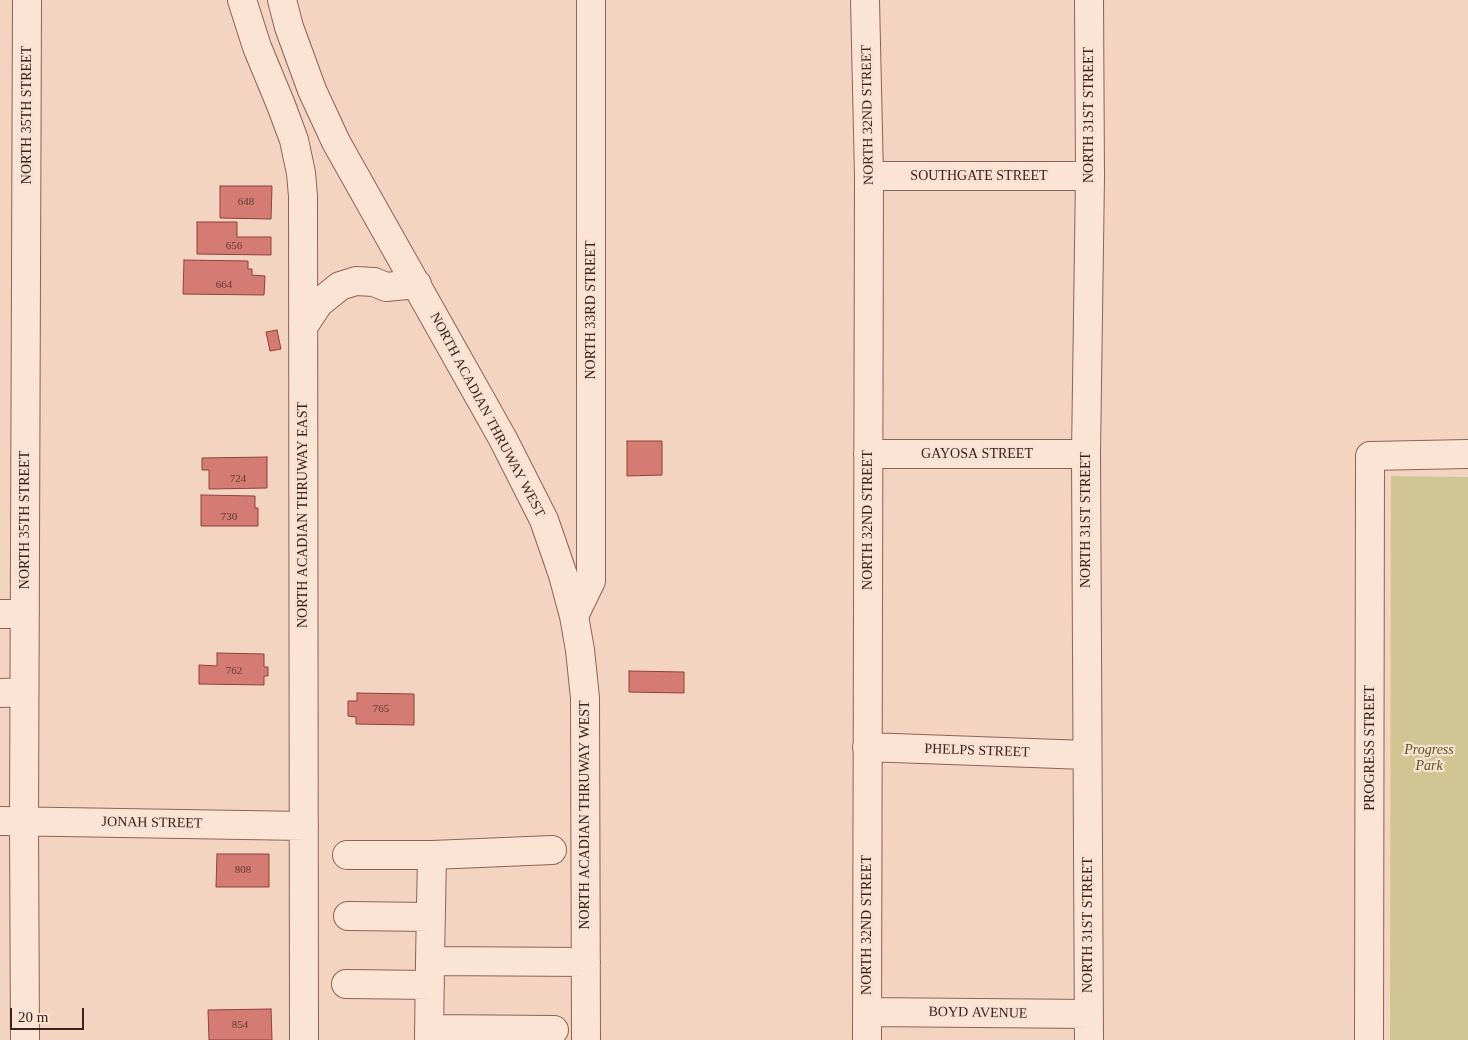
<!DOCTYPE html>
<html>
<head>
<meta charset="utf-8">
<style>
  body { margin:0 }
  #map { position:relative; width:1468px; height:1040px; overflow:hidden; background:#f2d4c1; font-family:"Times New Roman",serif }
  canvas { display:block }
  .scale { position:absolute; left:10px; top:1008px; width:74px; height:22px; box-sizing:border-box; border:2px solid #3c211c; border-top:0; padding-left:6px; font-size:15px; line-height:18px; white-space:nowrap; color:#3c211c; -webkit-text-stroke:4px #f9e1d1; paint-order:stroke }
</style>
</head>
<body>
<div id="map">
<canvas width="1468" height="1040"></canvas>
<div class="scale">20 m</div>
</div>
<script>
const c = document.querySelector('canvas').getContext('2d');
c.lineJoin = 'round';
function paint(path, color) { c.fillStyle = color; c.fill(path, 'evenodd'); }
const poly = rows => new Path2D(rows.map(r => 'M' + r).join(''));
function strokePath(path, color, width, dash) { c.strokeStyle = color; c.lineWidth = width; c.lineCap = dash ? 'butt' : 'round'; c.setLineDash(dash || []); c.stroke(path); }
function write(font, color, halo, rows, align = 'center') {
  c.font = font + ' "Times New Roman",serif'; c.lineWidth = 4.5; c.setLineDash([]); c.textBaseline = 'middle'; c.strokeStyle = halo; c.fillStyle = color; for (const [text, x, y, turn = 0] of rows) {
    c.save(); c.translate(x, y); c.rotate((+turn || 0) * Math.PI / 180); c.textAlign = isNaN(turn) ? turn : align; if (halo) c.strokeText(text, 0, 0); c.fillText(text, 0, 0); c.restore();
  }
}
paint(poly([
  [1391,476,1468,477,1468,1040,1390,1040]
]), '#d1c594');
const building = poly([
  [220,186,272,186,271,219,220,218,220,186],
  [197,222,237,222,237,237,271,237,271,255,197,254,197,222],
  [184,260,248,261,248,269,252,269,252,275,265,276,264,295,183,294,184,260],
  [277,330,281,349,270,351,266,332,277,330],
  [627,441,662,441,662,475,627,476,627,441],
  [267,457,267,488,209,489,209,470,202,470,202,458,267,457],
  [201,495,255,496,255,508,258,508,258,526,201,526,201,495],
  [217,653,264,654,264,667,268,667,268,676,264,676,264,685,199,684,199,665,217,666,217,653],
  [629,671,684,672,684,693,629,692,629,671],
  [357,693,414,694,414,725,356,724,356,717,348,716,348,701,357,701,357,693],
  [217,854,269,854,269,887,216,887,217,854],
  [271,1009,272,1040,209,1040,208,1010,271,1009]
]);
paint(building, '#d47c73');
strokePath(building, '#8f403a', 1);
const minor = poly([
  [242,0,257,47,281,105,294,140,301,173,303,196,304,1040],
  [282,0,289,27,312,90,336,142,503,439,544,520,563,575,574,616,580,650,585,698,586,1040],
  [865,0,869,176,867,1040],
  [869,176,1090,176],
  [303,327,319,303,340,286,356,281,374,282,386,287,417,284],
  [868,454,1086,454],
  [0,614,25,614],
  [574,616,591,581,591,0],
  [0,693,24,692],
  [867,747,1086,755],
  [0,821,304,826],
  [347,855,432,855,430,961],
  [432,855,552,850],
  [348,916,431,917],
  [346,984,430,985],
  [867,1012,1089,1014],
  [429,1029,554,1030],
  [25,1040,24,821,27,0],
  [429,1040,430,961,586,962],
  [1089,1040,1086,454,1090,176,1089,0],
  [1369,1040,1370,456,1468,454]
]);
strokePath(minor, '#8e6256', 30);
strokePath(minor, '#fce4d5', 28);
write('11px', '#623832', null, [
  ["648",246,202],
  ["656",234,246],
  ["664",224,285],
  ["724",238,479],
  ["730",229,517],
  ["762",234,671],
  ["765",381,709],
  ["808",243,870],
  ["854",240,1025]
]);
write('14px', '#3c211c', '#f9e1d1', [
  ["NORTH 35TH STREET",27,115,-90],
  ["NORTH 32ND STREET",868,115,-91],
  ["NORTH 31ST STREET",1089,115,-90],
  ["SOUTHGATE STREET",979,176],
  ["NORTH 33RD STREET",591,310,-90],
  ["NORTH ACADIAN THRUWAY WEST",487,415,62],
  ["GAYOSA STREET",977,454],
  ["NORTH ACADIAN THRUWAY EAST",303,515,-90],
  ["NORTH 35TH STREET",25,520,-90],
  ["NORTH 32ND STREET",868,520,-90],
  ["NORTH 31ST STREET",1086,520,-90],
  ["PROGRESS STREET",1370,748,-90],
  ["PHELPS STREET",977,751,2],
  ["NORTH ACADIAN THRUWAY WEST",585,815,-90],
  ["JONAH STREET",152,823,1],
  ["NORTH 32ND STREET",867,925,-90],
  ["NORTH 31ST STREET",1088,925,-90],
  ["BOYD AVENUE",978,1013,1]
]);
write('italic 14px', '#5a5621', '#f9e1d1', [
  ["Progress",1429,750],
  ["Park",1429,766]
]);
</script>
</body>
</html>
